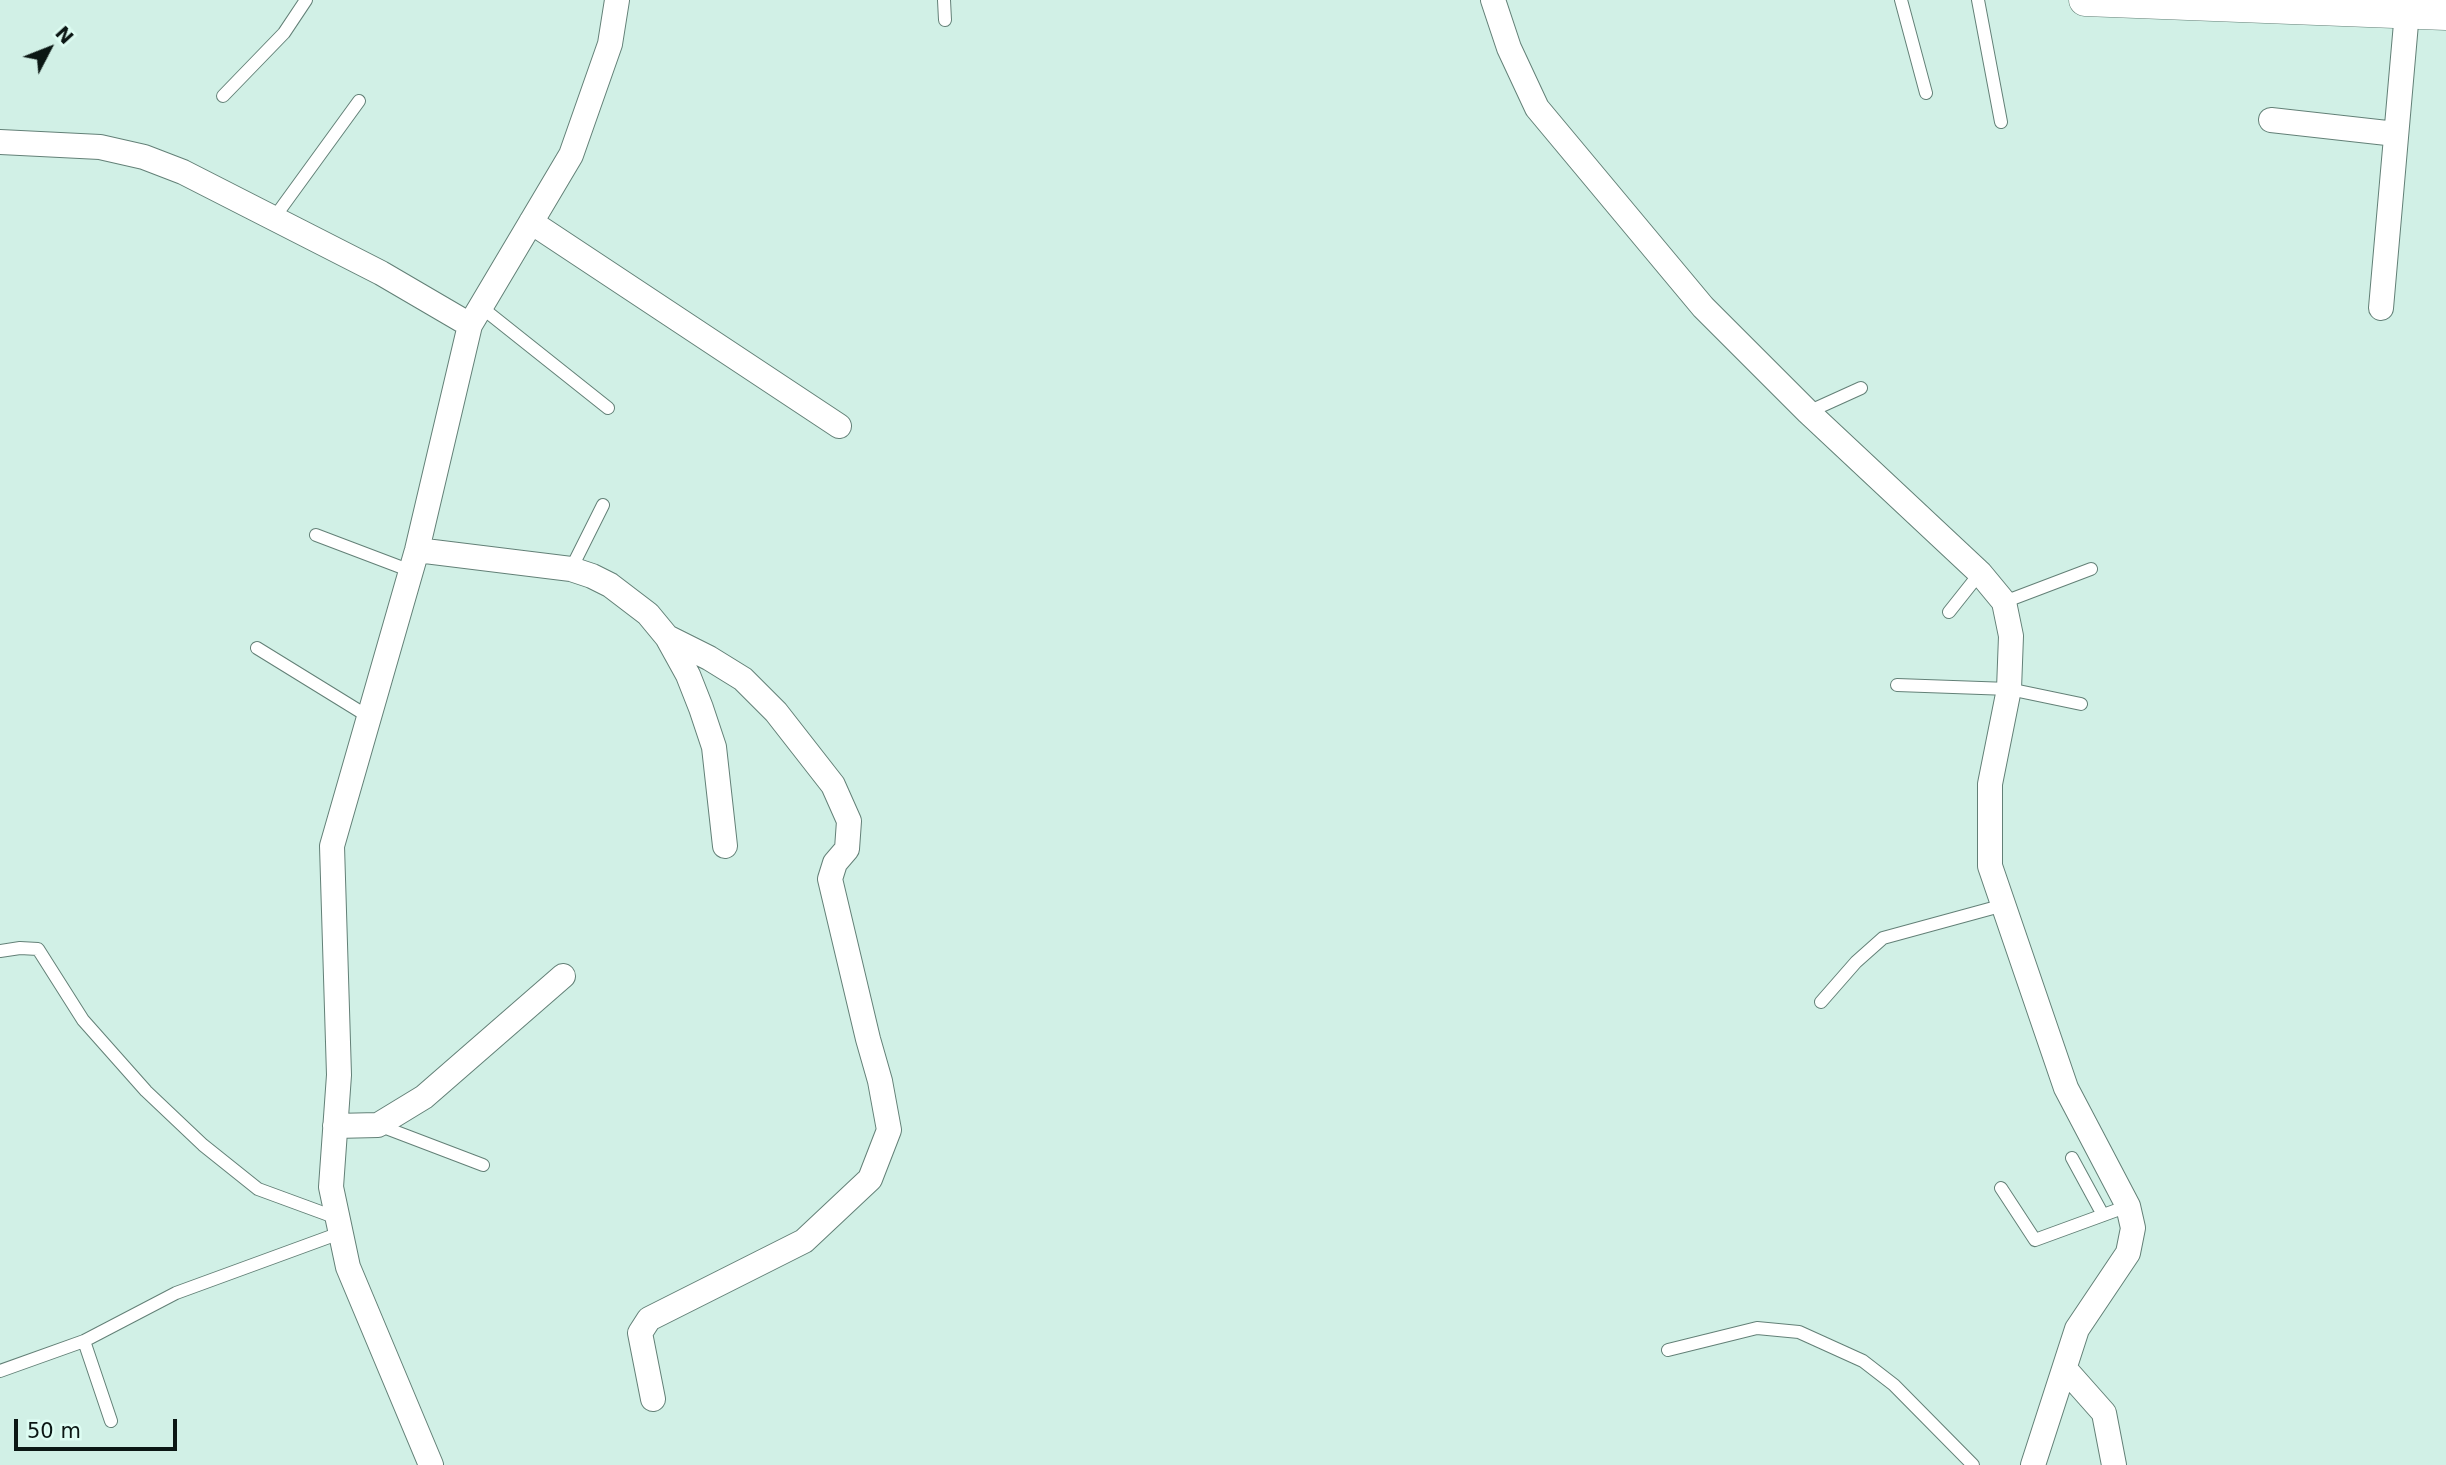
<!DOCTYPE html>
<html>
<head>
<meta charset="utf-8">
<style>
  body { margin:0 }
  #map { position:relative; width:2446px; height:1465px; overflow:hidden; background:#d1f0e6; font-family:"DejaVu Sans",sans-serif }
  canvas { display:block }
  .north { position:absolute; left:14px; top:14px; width:70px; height:70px; -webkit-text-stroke:5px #defdf3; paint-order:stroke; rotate:48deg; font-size:19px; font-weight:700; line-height:28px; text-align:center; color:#0b1714 }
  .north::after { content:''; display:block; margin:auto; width:24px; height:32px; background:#0b1714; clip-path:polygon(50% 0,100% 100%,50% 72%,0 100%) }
  .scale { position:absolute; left:14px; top:1419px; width:163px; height:32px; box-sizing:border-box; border:4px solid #0b1714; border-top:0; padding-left:9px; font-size:21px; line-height:24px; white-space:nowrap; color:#0b1714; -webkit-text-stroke:5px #defdf3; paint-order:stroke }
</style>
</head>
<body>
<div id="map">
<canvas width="2446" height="1465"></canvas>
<div class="north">N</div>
<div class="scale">50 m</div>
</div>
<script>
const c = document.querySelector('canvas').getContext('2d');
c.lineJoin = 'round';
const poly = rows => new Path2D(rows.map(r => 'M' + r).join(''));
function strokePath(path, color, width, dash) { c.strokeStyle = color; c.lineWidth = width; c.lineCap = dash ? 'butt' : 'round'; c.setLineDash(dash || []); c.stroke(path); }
const service = poly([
  [944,0,945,20],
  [1901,0,1926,93],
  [1978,0,2001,122],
  [223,96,284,33,306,0],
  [274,218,359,101],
  [481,307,608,408],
  [1808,412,1861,388],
  [316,535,411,571],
  [571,569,603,505],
  [2004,602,2091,569],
  [1949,612,1980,573],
  [257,648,369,717],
  [1897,685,2009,689,2081,704],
  [0,951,20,948,38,949,83,1020,146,1091,203,1145,258,1189,337,1218],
  [1821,1002,1856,962,1883,938,2004,905],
  [378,1125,483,1165],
  [2072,1158,2103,1215],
  [2001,1188,2035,1240,2128,1206],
  [84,1341,111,1421],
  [1668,1350,1757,1328,1799,1332,1863,1361,1894,1385,1973,1465],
  [0,1371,84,1341,176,1293,340,1233]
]);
const minor = poly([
  [1493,0,1509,48,1537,108,1703,307,1808,412,1980,573,2004,602,2011,636,2009,689,1990,784,1990,866,2066,1088,2128,1206,2133,1228,2128,1253,2077,1329,2033,1465],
  [2271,120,2396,134],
  [0,142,100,147,144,157,183,172,381,273,470,325],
  [531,222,839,426],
  [2381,308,2407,12],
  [417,550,571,569,592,576,610,585,648,614,667,637,688,675,701,708,714,747,725,846],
  [335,1126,378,1125,424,1097,563,976],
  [2065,1369,2104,1413,2114,1465],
  [653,1399,640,1333,649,1319,804,1241,870,1179,889,1130,880,1081,868,1039,830,879,835,863,847,849,849,821,833,785,776,712,743,679,709,658,667,637],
  [431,1465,348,1267,331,1187,339,1075,332,846,417,550,470,325,571,155,610,44,617,0]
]);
const tertiary = poly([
  [2085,0,2446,14]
]);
strokePath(service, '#638077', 14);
strokePath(minor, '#638077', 26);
strokePath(tertiary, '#638077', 33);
strokePath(service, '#fff', 12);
strokePath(minor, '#fff', 24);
strokePath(tertiary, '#fff', 32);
</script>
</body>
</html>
